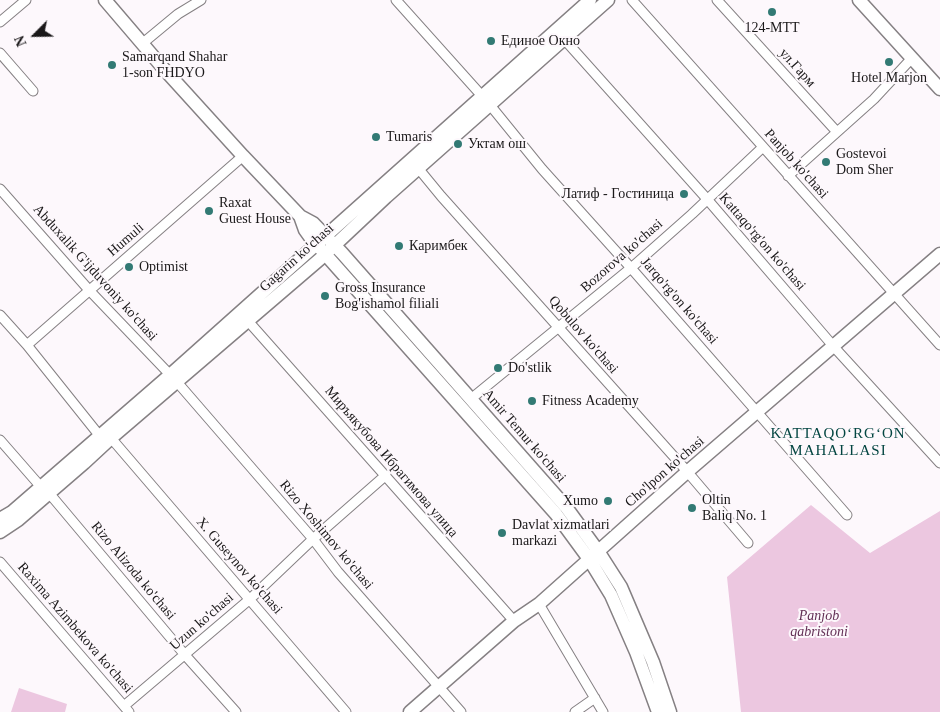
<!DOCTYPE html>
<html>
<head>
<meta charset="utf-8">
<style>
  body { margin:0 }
  #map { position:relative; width:940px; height:712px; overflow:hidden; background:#fdf8fc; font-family:Georgia,serif }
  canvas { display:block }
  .north { position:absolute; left:10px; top:10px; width:50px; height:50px; -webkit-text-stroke:4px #fdf8fc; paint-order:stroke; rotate:247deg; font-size:14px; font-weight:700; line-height:20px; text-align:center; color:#1a1819 }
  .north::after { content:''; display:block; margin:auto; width:18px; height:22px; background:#1a1819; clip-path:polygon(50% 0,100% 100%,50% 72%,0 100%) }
</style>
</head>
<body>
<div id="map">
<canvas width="940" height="712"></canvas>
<div class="north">N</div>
</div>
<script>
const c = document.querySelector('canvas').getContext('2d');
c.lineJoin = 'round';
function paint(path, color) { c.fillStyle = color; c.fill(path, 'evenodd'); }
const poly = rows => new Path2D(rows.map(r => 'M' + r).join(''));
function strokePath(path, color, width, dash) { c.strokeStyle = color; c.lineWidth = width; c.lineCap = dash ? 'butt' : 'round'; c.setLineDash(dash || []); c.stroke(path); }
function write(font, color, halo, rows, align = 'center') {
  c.font = font + ' Georgia,serif'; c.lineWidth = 4; c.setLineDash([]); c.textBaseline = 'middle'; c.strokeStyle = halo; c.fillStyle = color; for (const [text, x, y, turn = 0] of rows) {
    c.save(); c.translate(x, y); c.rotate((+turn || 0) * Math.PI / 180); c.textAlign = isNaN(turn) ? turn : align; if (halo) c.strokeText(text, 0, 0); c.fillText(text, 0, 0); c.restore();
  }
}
paint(poly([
  [811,505,870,553,940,511,940,712,741,712,727,577],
  [19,688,67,704,65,712,11,712]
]), '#ecc7e0');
const street = poly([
  [396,0,482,96],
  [632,0,940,345],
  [717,0,837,132],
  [0,22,26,0],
  [564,39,707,199,834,347,940,463],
  [143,43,178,14,201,0],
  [0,53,33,91],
  [490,105,542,169,631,268,847,515],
  [418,168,441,196,685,469,748,543],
  [788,176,874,99,912,58],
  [0,189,89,290,177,382,313,539,338,572,461,712],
  [0,315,27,345,99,435],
  [248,321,514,621],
  [27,345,243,156],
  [472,398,631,268,692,214,763,147],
  [111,438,346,712],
  [0,440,41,487],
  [49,493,185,655,236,712],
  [0,562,129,712],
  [539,604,603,712],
  [124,706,250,599,313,539,386,475],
  [575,712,595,698]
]);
const secondary = poly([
  [105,0,164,69,243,156,300,216,313,223,342,253,566,507,598,551,621,587,653,662,670,712],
  [859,0,940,89],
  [300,216,305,230,310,237,556,514,589,559,611,595,636,652,658,712],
  [0,519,12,512,170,375,590,0],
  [0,532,18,520,84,463,111,438,320,259,386,197,608,0],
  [410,712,514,621,539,604,687,472,940,254]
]);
strokePath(street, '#858083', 11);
strokePath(secondary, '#858083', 15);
strokePath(street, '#fff', 9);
strokePath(secondary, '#fff', 12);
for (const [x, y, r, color] of [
  [772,12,5,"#327a74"],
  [491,41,5,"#327a74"],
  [889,62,5,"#327a74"],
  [112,65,5,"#327a74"],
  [376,137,5,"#327a74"],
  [458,144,5,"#327a74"],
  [826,162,5,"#327a74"],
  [684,194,5,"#327a74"],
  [209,211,5,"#327a74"],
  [399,246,5,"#327a74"],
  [129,267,5,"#327a74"],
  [325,296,5,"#327a74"],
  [498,368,5,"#327a74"],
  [532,401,5,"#327a74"],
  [608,501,5,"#327a74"],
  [692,508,5,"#327a74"],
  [502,533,5,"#327a74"]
]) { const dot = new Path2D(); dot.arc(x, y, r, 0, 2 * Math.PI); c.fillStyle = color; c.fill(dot); strokePath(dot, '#fdf8fc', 2); }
write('14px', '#1a1819', '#fdf8fc', [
  ["124-MTT",772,28,"center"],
  ["Единое Окно",501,41],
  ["Samarqand Shahar",122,57],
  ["1-son FHDYO",122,73],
  ["Hotel Marjon",889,78,"center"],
  ["Tumaris",386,137],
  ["Уктам ош",468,144],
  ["Gostevoi",836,154],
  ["Dom Sher",836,170],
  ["Латиф - Гостиница",674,194,"right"],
  ["Raxat",219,203],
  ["Guest House",219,219],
  ["Каримбек",409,246],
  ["Optimist",139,267],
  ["Gross Insurance",335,288],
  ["Bog'ishamol filiali",335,304],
  ["Do'stlik",508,368],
  ["Fitness Academy",542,401],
  ["Oltin",702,500],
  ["Baliq No. 1",702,516],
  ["Xumo",598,501,"right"],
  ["Davlat xizmatlari",512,525],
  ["markazi",512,541]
], 'left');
write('14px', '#1a1819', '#fdf8fc', [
  ["ул.Гарм",797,68,48],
  ["Panjob ko'chasi",796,164,48],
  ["Humuli",126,240,-41],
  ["Kattaqo'rg'on ko'chasi",762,242,49],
  ["Bozorova ko'chasi",622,256,-41],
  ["Gagarin ko'chasi",297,258,-42],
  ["Abduxalik G'ijduvoniy ko'chasi",95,273,48],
  ["Jarqo'rg'on ko'chasi",679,301,49],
  ["Qobulov ko'chasi",583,335,49],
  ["Amir Temur ko'chasi",524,436,49],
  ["Миръякубова Ибрагимова улица",391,462,49],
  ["Cho'lpon ko'chasi",665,472,-41],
  ["Rizo Xoshimov ko'chasi",326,535,50],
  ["X. Guseynov ko'chasi",239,566,49],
  ["Rizo Alizoda ko'chasi",133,571,50],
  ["Uzun ko'chasi",202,622,-41],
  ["Raxima Azimbekova ko'chasi",75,628,49]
]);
write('italic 14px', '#632f55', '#fdf8fc', [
  ["Panjob",819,616],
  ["qabristoni",819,632]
]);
c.letterSpacing = '1px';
write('15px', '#034541', '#fdf8fc', [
  ["KATTAQO‘RG‘ON",838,434],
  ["MAHALLASI",838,451]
]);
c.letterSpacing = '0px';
</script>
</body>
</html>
